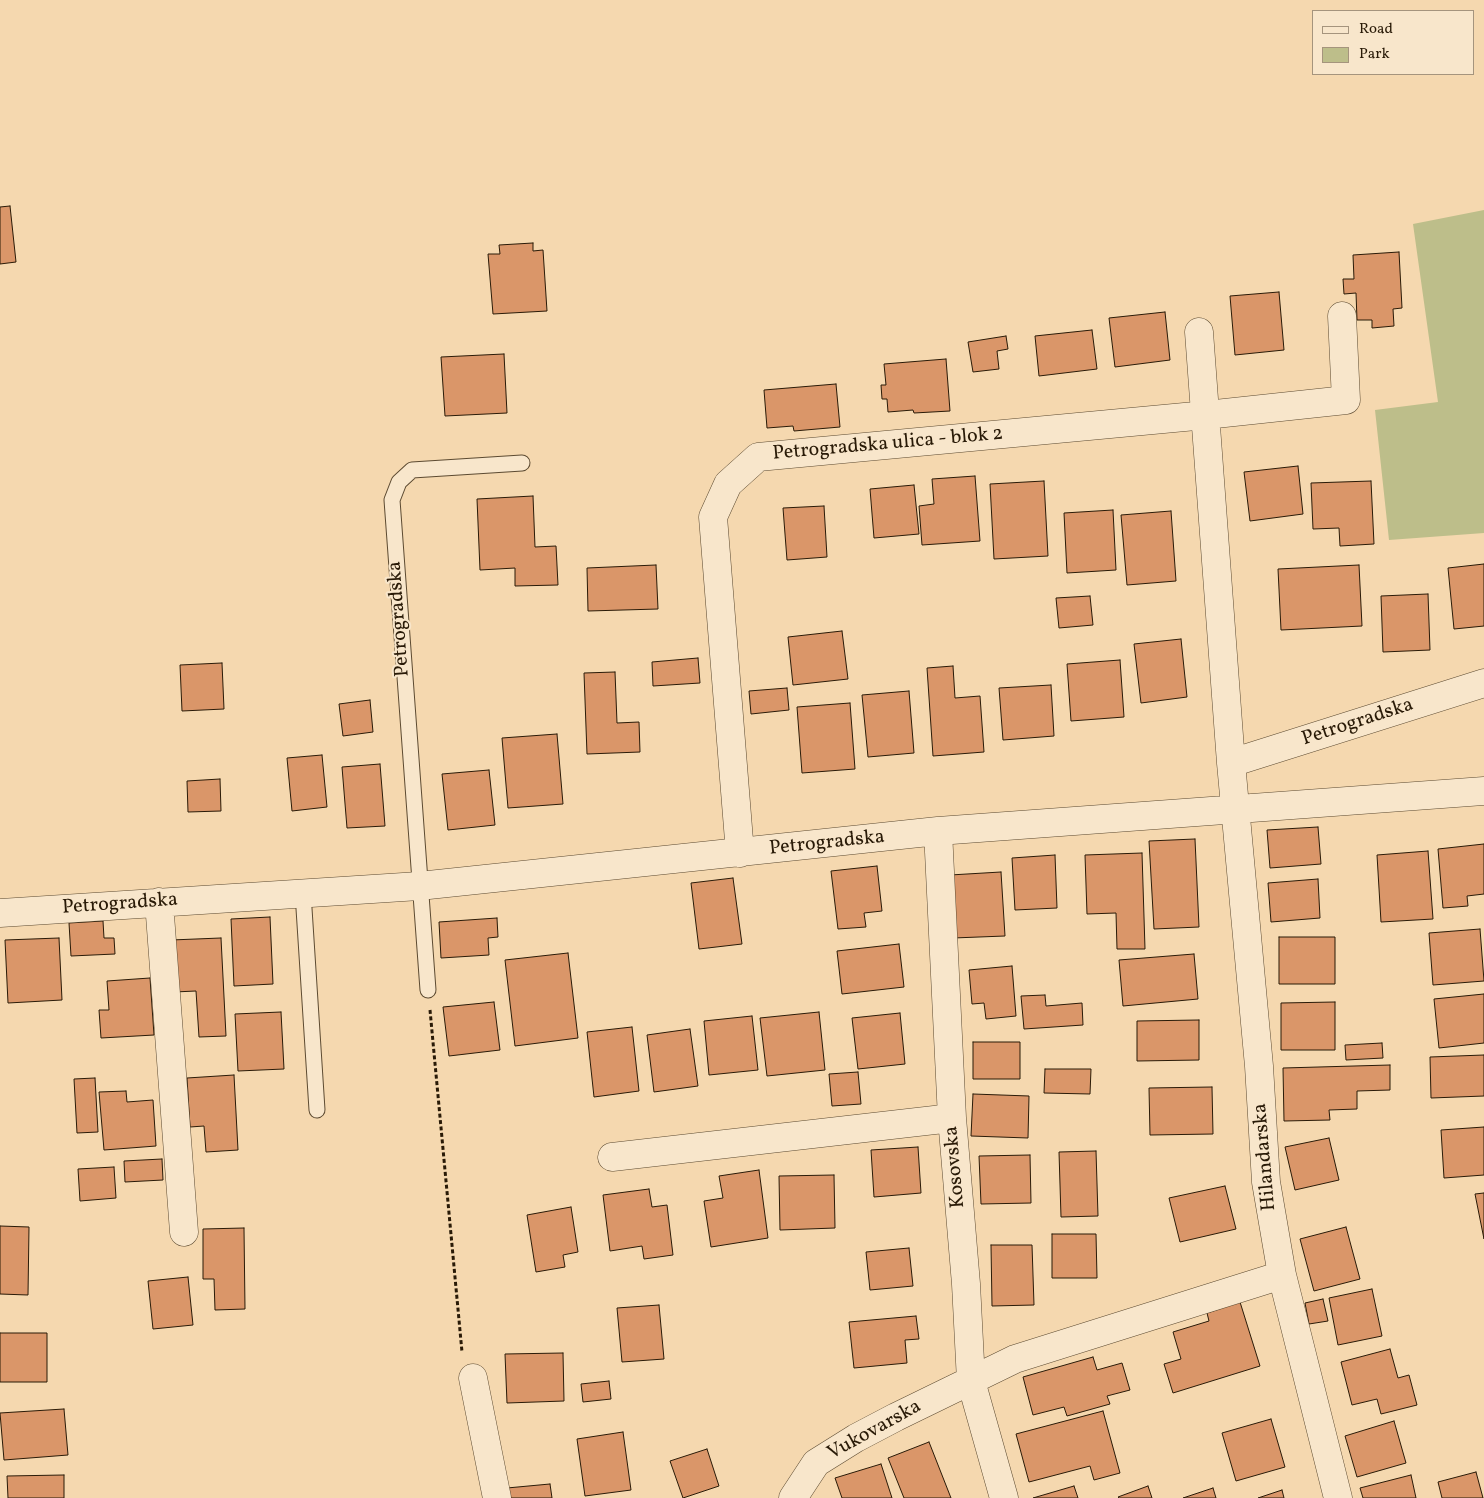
<!DOCTYPE html>
<html>
<head>
<meta charset="utf-8">
<style>
  body { margin:0 }
  #map { position:relative; width:1484px; height:1498px; overflow:hidden; background:#f5d8af; font-family:Vollkorn,serif }
  canvas { display:block }
  .legend { position:absolute; left:1312px; top:10px; width:162px; height:65px; box-sizing:border-box; background:#f8e6cb; border:1px solid #a5947d; margin:0; padding:6px 9px; list-style:none; font-size:15px; color:#291a07 }
  .legend li { display:flex; align-items:center; gap:10px; height:25px }
  .legend b { width:25px; border:1px solid #a5947d }
</style>
</head>
<body>
<div id="map">
<canvas width="1484" height="1498"></canvas>
<ul class="legend">
<li><b style="height:6px;background:#f8e6cb"></b>Road</li>
<li><b style="height:14px;background:#bdbe8a"></b>Park</li>
</ul>
</div>
<script>
const c = document.querySelector('canvas').getContext('2d');
c.lineJoin = 'round';
function paint(path, color) { c.fillStyle = color; c.fill(path, 'evenodd'); }
const poly = rows => new Path2D(rows.map(r => 'M' + r).join(''));
function strokePath(path, color, width, dash) { c.strokeStyle = color; c.lineWidth = width; c.lineCap = dash ? 'butt' : 'round'; c.setLineDash(dash || []); c.stroke(path); }
function write(font, color, halo, rows, align = 'center') {
  c.font = font + ' Vollkorn,serif'; c.lineWidth = 4; c.setLineDash([]); c.textBaseline = 'middle'; c.strokeStyle = halo; c.fillStyle = color; for (const [text, x, y, turn = 0] of rows) {
    c.save(); c.translate(x, y); c.rotate((+turn || 0) * Math.PI / 180); c.textAlign = isNaN(turn) ? turn : align; if (halo) c.strokeText(text, 0, 0); c.fillText(text, 0, 0); c.restore();
  }
}
paint(poly([
  [1484,210,1484,533,1389,540,1375,410,1438,402,1413,224]
]), '#bdbe8a');
const building = poly([
  [10,206,16,262,0,264,0,207,10,206],
  [533,243,533,251,543,250,547,311,493,314,488,254,500,254,499,245,533,243],
  [1399,252,1402,308,1393,309,1394,326,1372,328,1372,320,1357,320,1356,293,1344,294,1343,279,1354,279,1353,255,1399,252],
  [1279,292,1284,350,1235,355,1230,296,1279,292],
  [1165,312,1170,360,1115,367,1109,318,1165,312],
  [1092,330,1097,369,1039,376,1035,336,1092,330],
  [1006,336,1008,349,997,351,999,369,973,372,968,342,1006,336],
  [504,354,507,413,445,416,441,357,504,354],
  [946,359,950,411,914,413,913,410,888,412,887,399,882,399,881,385,886,385,884,364,946,359],
  [836,384,840,427,794,431,793,426,767,428,764,390,836,384],
  [1298,466,1303,514,1250,521,1244,472,1298,466],
  [975,476,980,541,922,545,919,506,934,504,932,479,975,476],
  [1044,481,1048,556,994,559,990,484,1044,481],
  [1371,481,1374,544,1340,546,1339,528,1313,529,1311,483,1371,481],
  [914,485,919,534,874,538,870,489,914,485],
  [533,496,535,547,556,546,558,585,515,586,515,568,480,570,477,499,533,496],
  [824,506,827,557,787,560,783,508,824,506],
  [1113,510,1116,570,1067,573,1064,513,1113,510],
  [1171,511,1176,581,1127,585,1121,515,1171,511],
  [1484,564,1484,626,1454,629,1448,568,1484,564],
  [656,565,658,609,588,611,587,568,656,565],
  [1359,565,1362,626,1281,630,1278,569,1359,565],
  [1428,594,1430,650,1383,652,1381,596,1428,594],
  [1090,596,1093,625,1059,628,1056,598,1090,596],
  [842,631,848,679,793,685,788,637,842,631],
  [1181,639,1187,697,1141,703,1134,644,1181,639],
  [698,658,700,683,653,686,652,662,698,658],
  [1120,660,1124,717,1071,721,1067,664,1120,660],
  [222,663,224,709,182,711,180,665,222,663],
  [953,666,955,698,980,696,984,752,933,756,927,668,953,666],
  [615,672,617,723,639,722,640,752,587,754,584,673,615,672],
  [1051,685,1054,736,1003,740,999,688,1051,685],
  [787,688,789,710,751,714,749,691,787,688],
  [909,691,914,753,868,757,862,695,909,691],
  [370,700,373,732,343,736,339,704,370,700],
  [850,703,855,769,802,773,797,707,850,703],
  [557,734,563,804,508,808,502,738,557,734],
  [322,755,327,807,292,811,287,758,322,755],
  [380,764,385,826,347,828,342,767,380,764],
  [489,770,495,825,448,830,442,774,489,770],
  [220,779,221,811,188,812,187,781,220,779],
  [1318,827,1321,864,1270,868,1267,830,1318,827],
  [1195,839,1199,927,1154,929,1149,841,1195,839],
  [1484,844,1484,894,1467,896,1468,906,1443,908,1438,849,1484,844],
  [1428,851,1433,919,1381,922,1377,855,1428,851],
  [1142,853,1145,949,1117,949,1116,913,1087,914,1085,855,1142,853],
  [1055,855,1057,908,1015,910,1012,858,1055,855],
  [877,866,882,911,864,913,866,927,838,929,831,871,877,866],
  [1001,872,1005,936,953,938,950,875,1001,872],
  [733,878,742,944,699,949,691,883,733,878],
  [1318,879,1320,918,1271,922,1268,883,1318,879],
  [270,917,273,984,234,986,231,919,270,917],
  [497,918,498,937,488,938,489,955,441,958,439,922,497,918],
  [103,921,104,938,114,938,115,954,71,956,69,923,103,921],
  [1480,929,1484,981,1433,985,1429,933,1480,929],
  [1279,937,1335,937,1335,984,1279,984,1279,937],
  [59,938,62,1000,8,1003,5,940,59,938],
  [221,938,226,1036,199,1037,196,991,174,992,171,940,221,938],
  [899,944,904,987,842,994,837,951,899,944],
  [568,953,578,1038,515,1046,505,960,568,953],
  [1194,954,1198,999,1123,1006,1119,960,1194,954],
  [1012,966,1016,1016,986,1019,984,1003,972,1004,969,970,1012,966],
  [150,978,154,1035,101,1038,99,1010,109,1010,107,981,150,978],
  [1484,994,1484,1043,1439,1048,1434,999,1484,994],
  [1045,995,1046,1006,1082,1003,1083,1025,1024,1029,1021,996,1045,995],
  [494,1002,500,1050,449,1056,443,1007,494,1002],
  [1335,1002,1335,1050,1281,1050,1281,1003,1335,1002],
  [281,1012,284,1069,238,1071,235,1014,281,1012],
  [819,1012,825,1070,767,1076,760,1018,819,1012],
  [900,1013,905,1064,858,1069,852,1018,900,1013],
  [752,1016,758,1070,709,1075,704,1021,752,1016],
  [1199,1020,1199,1060,1137,1061,1137,1021,1199,1020],
  [632,1027,639,1091,594,1097,587,1032,632,1027],
  [690,1029,698,1086,654,1092,647,1035,690,1029],
  [973,1042,1020,1042,1020,1079,973,1079,973,1042],
  [1382,1043,1383,1058,1346,1060,1345,1045,1382,1043],
  [1484,1055,1484,1096,1431,1098,1430,1057,1484,1055],
  [1390,1065,1390,1090,1357,1091,1357,1109,1329,1110,1330,1120,1284,1121,1283,1068,1390,1065],
  [1045,1069,1091,1069,1090,1094,1044,1093,1045,1069],
  [858,1072,861,1104,832,1106,829,1074,858,1072],
  [234,1075,238,1150,206,1152,204,1126,190,1127,187,1078,234,1075],
  [95,1078,98,1132,77,1133,74,1079,95,1078],
  [1212,1087,1213,1134,1150,1135,1149,1088,1212,1087],
  [126,1091,127,1102,153,1100,156,1146,104,1150,99,1092,126,1091],
  [973,1094,1029,1096,1028,1138,971,1136,973,1094],
  [1484,1127,1484,1175,1444,1178,1441,1130,1484,1127],
  [1329,1138,1339,1180,1295,1190,1285,1147,1329,1138],
  [918,1147,921,1193,874,1197,871,1150,918,1147],
  [1096,1151,1098,1216,1061,1217,1059,1152,1096,1151],
  [1030,1155,1031,1203,981,1204,979,1156,1030,1155],
  [162,1159,163,1180,125,1182,124,1161,162,1159],
  [114,1167,116,1198,80,1201,78,1169,114,1167],
  [759,1170,768,1238,711,1247,704,1201,723,1198,719,1176,759,1170],
  [834,1175,835,1228,780,1230,779,1176,834,1175],
  [1225,1186,1236,1229,1180,1242,1169,1198,1225,1186],
  [649,1189,652,1207,667,1205,673,1255,644,1259,642,1246,610,1251,603,1195,649,1189],
  [1484,1193,1484,1239,1475,1194,1484,1193],
  [571,1207,578,1252,563,1255,565,1267,536,1272,527,1215,571,1207],
  [0,1226,29,1227,28,1295,0,1294,0,1226],
  [1346,1227,1360,1279,1314,1291,1300,1239,1346,1227],
  [244,1228,245,1309,215,1310,214,1279,203,1279,203,1229,244,1228],
  [1052,1234,1096,1234,1097,1278,1052,1278,1052,1234],
  [991,1245,1032,1245,1034,1305,992,1306,991,1245],
  [909,1248,913,1286,870,1290,866,1252,909,1248],
  [188,1277,193,1325,153,1329,148,1281,188,1277],
  [1372,1289,1382,1336,1338,1345,1329,1298,1372,1289],
  [1323,1299,1328,1321,1309,1324,1305,1303,1323,1299],
  [1240,1302,1260,1366,1173,1393,1164,1364,1181,1359,1173,1332,1209,1321,1207,1313,1240,1302],
  [659,1305,664,1359,622,1362,617,1308,659,1305],
  [916,1316,919,1339,905,1340,907,1363,854,1368,849,1322,916,1316],
  [0,1333,47,1333,47,1382,0,1382,0,1333],
  [1390,1349,1398,1378,1409,1375,1417,1405,1381,1414,1377,1399,1352,1405,1341,1362,1390,1349],
  [563,1353,564,1401,507,1403,505,1354,563,1353],
  [1093,1357,1097,1370,1122,1363,1130,1390,1107,1396,1110,1404,1067,1416,1064,1407,1033,1415,1023,1377,1093,1357],
  [609,1381,611,1399,583,1402,581,1384,609,1381],
  [64,1409,68,1455,4,1460,0,1413,64,1409],
  [1103,1411,1120,1473,1094,1480,1090,1466,1029,1482,1016,1434,1103,1411],
  [1271,1419,1285,1467,1236,1481,1222,1433,1271,1419],
  [1394,1421,1406,1463,1357,1477,1345,1436,1394,1421],
  [623,1432,631,1490,585,1496,577,1439,623,1432],
  [929,1442,951,1498,904,1498,888,1458,929,1442],
  [707,1449,719,1486,683,1498,670,1461,707,1449],
  [881,1464,892,1498,842,1498,835,1478,881,1464],
  [1476,1472,1483,1498,1442,1498,1438,1482,1476,1472],
  [64,1475,64,1498,8,1498,7,1476,64,1475],
  [1411,1475,1416,1498,1363,1498,1360,1488,1411,1475],
  [550,1484,552,1498,508,1498,507,1488,550,1484],
  [1074,1486,1078,1498,1033,1498,1074,1486],
  [1148,1486,1152,1498,1119,1498,1118,1497,1148,1486],
  [1213,1488,1216,1498,1183,1498,1213,1488],
  [1282,1490,1284,1498,1258,1498,1282,1490]
]);
paint(building, '#da9669');
strokePath(building, '#291a07', 1);
const service = poly([
  [303,893,317,1110],
  [428,990,392,500,399,482,412,470,522,463]
]);
const minor = poly([
  [1199,332,1231,763,1259,1066,1266,1182,1282,1275,1338,1498],
  [1231,763,1484,683],
  [938,831,952,1118,966,1284,971,1381,1004,1498],
  [740,853,713,517,728,484,758,457,1206,415,1346,400,1342,316],
  [159,902,184,1232],
  [0,913,419,886,938,831,1484,791],
  [612,1157,952,1118],
  [473,1378,497,1498],
  [793,1498,816,1463,856,1438,896,1417,1015,1359,1282,1275]
]);
strokePath(service, '#5c4a31', 17);
strokePath(minor, '#5c4a31', 29);
strokePath(poly([
  [430,1010,462,1352]
]), '#291a07', 3, [4, 2.5]);
strokePath(service, '#f8e6cb', 15);
strokePath(minor, '#f8e6cb', 28);
write('20px', '#291a07', '#f8e6cb', [
  ["Petrogradska ulica - blok 2",888,445,-5],
  ["Petrogradska",400,619,-94],
  ["Petrogradska",1358,723,-18],
  ["Petrogradska",827,844,-6],
  ["Petrogradska",120,905,-4],
  ["Hilandarska",1266,1157,-95],
  ["Kosovska",956,1167,-95],
  ["Vukovarska",875,1431,-29]
]);
</script>
</body>
</html>
